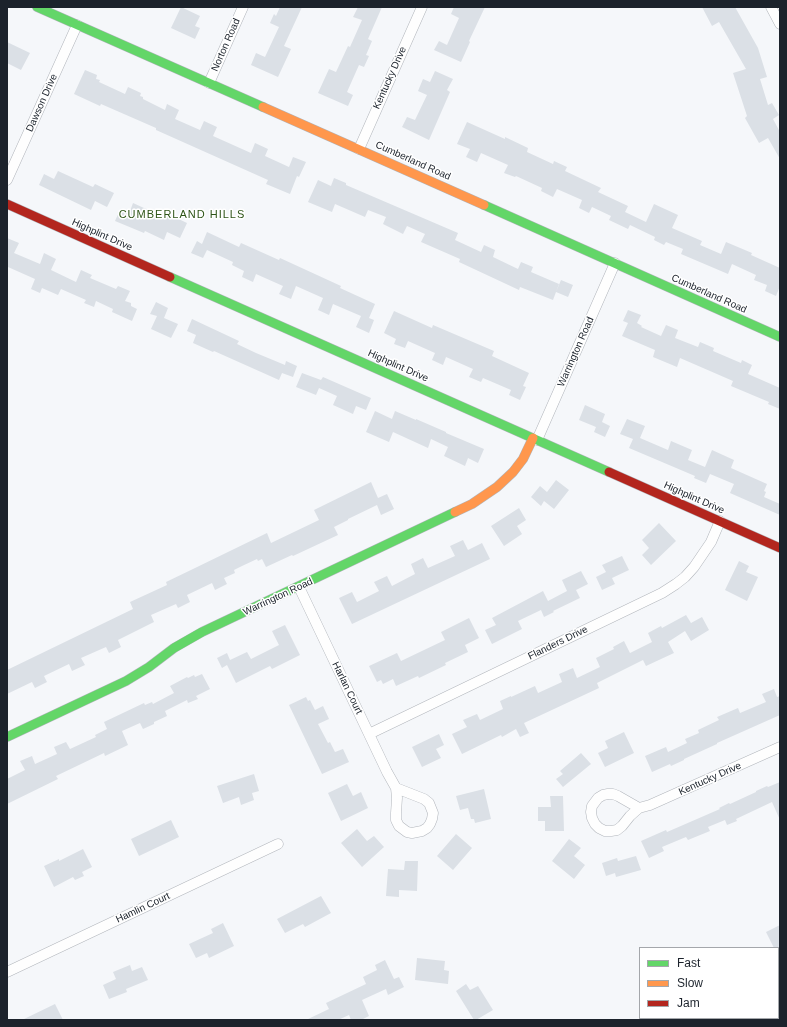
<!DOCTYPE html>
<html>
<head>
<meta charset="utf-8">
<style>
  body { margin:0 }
  #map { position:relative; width:787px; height:1027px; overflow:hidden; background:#f5f7fa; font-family:Arial,sans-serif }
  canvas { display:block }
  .frame { position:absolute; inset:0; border:8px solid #1c232c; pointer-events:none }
  .legend { position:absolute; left:639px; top:947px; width:140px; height:72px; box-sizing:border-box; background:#fff; border:1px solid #a4a7ab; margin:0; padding:5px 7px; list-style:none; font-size:12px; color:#1c232c }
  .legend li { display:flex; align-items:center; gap:8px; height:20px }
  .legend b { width:20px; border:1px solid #a4a7ab }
</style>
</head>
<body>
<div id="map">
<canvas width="787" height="1027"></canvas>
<div class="frame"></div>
<ul class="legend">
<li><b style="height:5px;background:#63d668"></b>Fast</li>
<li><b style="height:5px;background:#ff974d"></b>Slow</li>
<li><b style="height:5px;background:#b3261e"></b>Jam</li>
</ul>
</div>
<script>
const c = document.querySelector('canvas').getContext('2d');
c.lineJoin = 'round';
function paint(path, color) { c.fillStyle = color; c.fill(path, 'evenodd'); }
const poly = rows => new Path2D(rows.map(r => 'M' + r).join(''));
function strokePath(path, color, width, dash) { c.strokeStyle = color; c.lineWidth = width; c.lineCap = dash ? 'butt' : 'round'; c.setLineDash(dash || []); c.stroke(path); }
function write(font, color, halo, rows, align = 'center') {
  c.font = font + ' Arial,sans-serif'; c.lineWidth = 3; c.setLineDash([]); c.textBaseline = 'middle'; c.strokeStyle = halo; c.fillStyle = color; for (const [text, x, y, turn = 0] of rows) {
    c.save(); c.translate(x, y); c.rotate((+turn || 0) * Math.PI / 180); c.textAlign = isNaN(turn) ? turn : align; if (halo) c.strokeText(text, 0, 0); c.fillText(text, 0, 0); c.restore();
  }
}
paint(poly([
  [181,7,200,16,195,26,200,28,195,39,171,28],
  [280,7,302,7,284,46,291,49,278,77,251,65,256,53,265,57,279,27,270,23,274,14,276,16],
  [358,7,382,7,368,39,372,41,366,55,369,56,364,67,359,65,347,92,353,95,348,106,318,93,329,69,336,72,348,46,350,47,362,20,353,17],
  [454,7,485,7,469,41,470,42,461,62,434,50,439,41,447,45,459,18,451,14],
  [702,7,735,7,758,48,767,77,760,79,768,105,772,103,779,115,773,119,780,132,780,159,768,138,759,143,745,118,747,116,733,73,746,69,719,22,712,26],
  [7,42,30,53,21,70,7,63],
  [85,70,97,75,96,79,100,80,99,82,125,94,128,87,141,93,140,96,143,97,143,99,165,110,167,104,179,110,175,119,200,130,204,121,217,127,213,136,251,153,255,143,268,149,265,156,289,167,293,157,306,162,299,177,297,176,290,194,266,184,268,180,156,130,156,128,101,104,100,106,74,94],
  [435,71,453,79,447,90,450,92,429,140,402,127,407,117,415,120,427,95,418,91,423,79,430,82],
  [467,122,505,139,505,137,528,148,527,152,553,164,554,161,567,167,565,171,601,188,598,192,628,206,625,212,646,222,654,204,678,215,672,228,702,241,700,245,721,254,726,242,752,253,751,255,780,268,780,286,776,296,765,291,767,285,754,280,756,275,732,264,728,274,681,254,683,249,666,242,664,245,654,240,655,237,630,225,628,229,609,220,611,216,592,207,589,213,579,208,582,200,557,189,553,197,541,191,542,188,516,176,515,177,504,173,508,165,481,153,477,162,466,157,470,149,457,144],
  [58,171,93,187,95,184,114,193,107,207,95,201,91,210,39,185,44,174,54,179],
  [334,178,346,183,346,185,458,233,455,240,481,252,484,245,495,250,493,257,518,269,521,262,533,267,531,272,559,284,553,300,520,287,519,290,459,262,460,259,421,242,425,234,407,226,403,234,383,224,386,217,368,210,365,217,335,204,332,212,308,202,318,180,331,186],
  [133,203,166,218,168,214,187,223,180,238,167,232,164,240,145,231,144,233,115,221,120,210,129,214],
  [207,232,239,247,241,243,279,260,280,258,341,286,340,288,375,304,369,318,374,320,369,333,356,327,361,316,333,304,329,315,318,310,323,298,296,286,291,299,279,294,283,286,256,274,253,282,242,277,244,271,232,265,233,262,207,250,203,258,191,253,197,241,202,244],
  [7,238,19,243,14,253,40,264,44,253,56,259,51,270,76,282,81,270,92,275,90,278,116,289,118,286,130,291,125,301,131,303,131,306,137,309,132,321,112,312,113,309,96,301,94,307,84,303,86,300,61,289,58,295,42,288,40,293,31,289,35,279,8,267,7,270],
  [561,280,573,285,568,297,556,292],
  [156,302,168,308,164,318,178,324,171,338,151,329,157,316,150,314],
  [628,310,641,315,637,323,642,326,641,327,661,336,666,325,678,330,675,338,698,347,700,342,714,348,713,351,741,363,742,360,752,365,748,374,780,388,780,409,768,404,769,402,731,386,733,381,680,358,677,367,653,357,655,350,622,336,628,323,623,321],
  [394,311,432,328,433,325,494,351,492,356,529,373,523,386,526,387,520,400,509,395,511,390,483,378,481,382,469,377,473,369,446,357,443,365,432,360,435,353,408,341,405,348,394,344,396,339,384,333],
  [192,319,239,341,237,344,256,353,285,365,286,361,297,366,293,377,282,373,279,380,214,351,213,352,193,343,196,335,187,331],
  [302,373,321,380,323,377,371,398,366,410,356,406,353,414,333,405,337,396,319,388,316,395,296,387],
  [585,405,605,414,602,422,610,426,605,437,594,432,596,427,579,420],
  [375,411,392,419,395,411,416,420,416,419,446,432,446,433,484,449,478,463,468,458,465,466,444,456,448,447,431,439,428,448,393,432,389,442,366,432],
  [627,419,645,426,640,438,668,450,671,441,692,450,688,460,705,467,712,450,734,460,731,468,767,484,764,491,766,492,764,497,780,504,780,515,730,493,734,484,710,474,706,483,694,478,695,476,629,448,633,439,620,434],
  [556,480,569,490,554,509,544,501,541,506,531,497,540,486,547,492],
  [371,482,378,498,387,494,394,509,381,515,377,505,348,519,348,520,334,527,338,535,293,556,292,555,266,567,262,559,258,561,257,559,242,566,234,570,235,573,224,578,227,584,215,590,212,583,187,595,190,602,178,608,176,604,151,615,154,622,118,640,121,647,109,653,106,647,81,658,85,665,72,671,69,664,44,676,47,682,35,688,32,682,7,694,7,670,133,609,130,602,167,585,166,582,193,569,267,533,271,543,319,520,314,510],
  [519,508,526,520,517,526,522,534,504,546,491,526],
  [659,523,676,541,651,565,642,555,649,548,642,540],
  [463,540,468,550,482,543,490,559,352,624,339,598,352,592,357,602,379,591,374,582,387,576,392,586,415,574,411,564,423,558,428,568,455,556,450,546],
  [622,556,629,570,612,578,615,584,602,590,596,577,606,572,602,565],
  [739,561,749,566,746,572,758,577,747,601,725,590],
  [581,571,588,584,576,590,580,598,553,611,554,612,544,617,541,610,518,621,522,629,492,644,485,630,496,625,492,618,543,591,548,601,567,591,562,580],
  [686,615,691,623,702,617,709,630,691,641,685,631,668,642,674,653,646,666,643,660,597,683,599,688,524,723,529,733,520,737,516,729,502,737,501,735,462,754,452,734,467,727,463,720,477,714,480,720,503,709,500,701,511,696,511,697,535,686,538,693,562,682,559,674,573,668,577,678,600,667,596,658,614,649,613,647,624,641,630,653,652,642,648,633,661,626,662,628],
  [469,618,479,638,465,645,468,652,445,663,446,665,419,678,418,676,396,686,393,679,383,684,381,680,377,682,369,666,397,653,401,661,445,640,441,632],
  [285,625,300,655,272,669,270,666,236,683,227,665,222,668,217,658,227,653,230,660,247,652,251,659,279,645,272,631],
  [202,674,210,689,196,696,198,699,188,703,187,700,165,711,167,716,154,722,154,724,143,729,140,723,122,731,128,745,105,756,104,753,56,776,58,779,7,804,7,779,25,770,20,761,32,756,35,764,57,754,54,747,66,742,70,749,96,737,95,735,107,729,104,722,144,703,145,705,152,702,153,704,174,693,170,686,187,677,188,678,194,675,195,677],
  [774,689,777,697,780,696,780,715,717,743,717,744,684,759,684,760,671,766,670,764,652,772,645,756,666,747,668,752,687,743,685,739,699,733,698,730,719,720,717,717,738,708,740,713,766,702,762,694],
  [306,697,308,701,310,700,315,710,323,706,329,719,318,724,328,743,330,742,335,752,343,749,349,762,322,774,289,705],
  [624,732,634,753,605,767,598,753,608,748,605,741],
  [439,734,444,745,436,749,441,758,422,767,412,747],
  [581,753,591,764,563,787,556,779,563,774,560,771],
  [254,774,259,791,252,793,254,800,241,805,239,797,223,803,217,786],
  [780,782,780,820,772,802,736,819,737,821,727,825,725,820,708,827,710,831,688,840,686,837,662,847,664,851,649,858,641,841,666,830,667,832,720,809,719,808,729,803,730,804,756,792,756,791,767,786,768,787],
  [347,784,353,796,361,792,368,808,341,821,328,793],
  [484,789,491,819,475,823,474,819,471,819,468,808,460,810,456,796],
  [550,796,563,796,564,831,545,831,545,821,538,821,538,807,551,807],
  [171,820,179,837,139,856,131,839],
  [357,829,367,841,374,836,384,847,362,867,341,843],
  [456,834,472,848,453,870,437,856],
  [569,839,581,848,574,856,585,865,574,879,552,861],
  [83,849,92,867,82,872,84,876,75,880,73,877,54,887,44,866,59,859,59,861],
  [636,856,641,870,616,877,615,873,606,876,602,863,617,858,618,861],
  [405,861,418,861,417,891,399,890,399,897,386,896,388,869,404,870],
  [321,896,331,913,305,927,303,924,285,933,277,919],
  [223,923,234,946,209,958,207,953,196,958,189,944,213,933,211,929],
  [780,925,780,960,778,956,778,948,774,948,766,932],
  [417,958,445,961,444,970,449,971,448,984,415,980],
  [385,960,394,979,399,977,404,987,388,995,386,989,362,1000,369,1016,361,1020,351,1020,349,1015,338,1020,306,1020,329,1009,326,1003,366,984,363,977,377,970,375,965],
  [130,965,132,971,142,967,148,980,126,989,127,992,109,999,103,985,116,979,113,972],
  [466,984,470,990,478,986,493,1010,476,1020,474,1020,456,991],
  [55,1004,63,1020,22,1020]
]), '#dbe0e6');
const street = poly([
  [771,7,780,24],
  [209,83,243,7],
  [359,149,422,7],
  [7,180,77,25],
  [537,440,615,263],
  [299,587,387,772,396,788,424,799,429,803,433,813,432,819,430,824,427,828,422,831,412,833,407,832,399,826,396,820,396,813,397,798,396,788],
  [369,734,662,593,676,584,685,577,694,567,711,542,720,521],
  [639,808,618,796,613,794,608,794,603,795,598,798,592,806,591,812,592,818,595,824,599,828,605,831,611,831,617,830,622,826,630,816,639,808,650,805,780,747],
  [7,972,278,844]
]);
const fast = poly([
  [37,7,263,107],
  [484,205,780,337],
  [170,277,609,472],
  [7,737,126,681,149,667,174,648,202,632,455,512]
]);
const slow = poly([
  [263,107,484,205],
  [455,512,472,504,497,487,513,472,523,459,533,438]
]);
const jam = poly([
  [7,204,170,277],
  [609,472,780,548]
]);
strokePath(street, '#b1b5bb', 11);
strokePath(fast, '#b1b5bb', 10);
strokePath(slow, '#b1b5bb', 10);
strokePath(jam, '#b1b5bb', 10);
strokePath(street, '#fefefe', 10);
strokePath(fast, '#63d668', 9);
strokePath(slow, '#ff974d', 9);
strokePath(jam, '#b3261e', 9);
write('10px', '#1c232c', '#fff', [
  ["Norton Road",226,45,-66],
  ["Kentucky Drive",390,78,-66],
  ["Dawson Drive",42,103,-66],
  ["Cumberland Road",413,161,24],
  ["Highplint Drive",102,235,24],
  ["Cumberland Road",709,294,24],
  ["Warrington Road",576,352,-66],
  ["Highplint Drive",398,366,24],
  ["Highplint Drive",694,498,24],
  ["Warrington Road",278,597,-25],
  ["Flanders Drive",558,643,-26],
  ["Harlan Court",347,688,64],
  ["Kentucky Drive",710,779,-24],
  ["Hamlin Court",143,908,-25]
]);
c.letterSpacing = '1px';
write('11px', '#2e5417', '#fff', [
  ["CUMBERLAND HILLS",182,215]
]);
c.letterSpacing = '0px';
</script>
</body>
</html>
